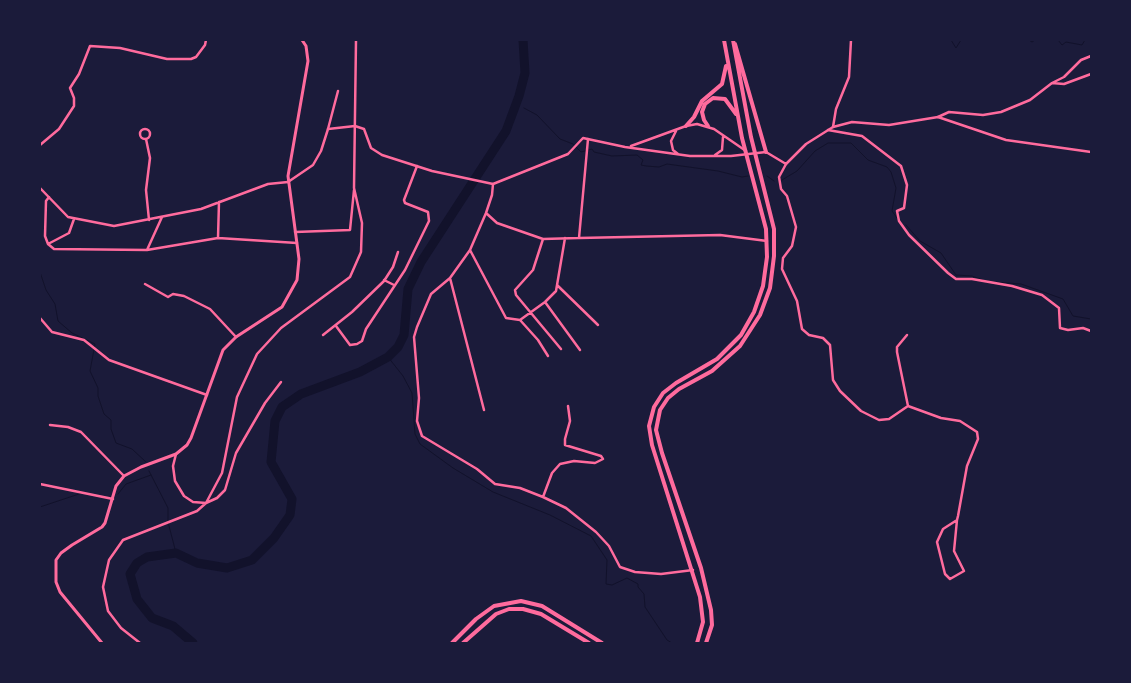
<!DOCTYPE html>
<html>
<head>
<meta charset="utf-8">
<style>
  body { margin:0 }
  #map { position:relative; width:1131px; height:683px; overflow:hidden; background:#1b1b3a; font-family:"Titillium Web",sans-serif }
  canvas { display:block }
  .frame { position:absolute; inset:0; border:41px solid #1b1b3a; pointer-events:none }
</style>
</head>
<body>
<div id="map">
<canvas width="1131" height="683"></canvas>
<div class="frame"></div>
</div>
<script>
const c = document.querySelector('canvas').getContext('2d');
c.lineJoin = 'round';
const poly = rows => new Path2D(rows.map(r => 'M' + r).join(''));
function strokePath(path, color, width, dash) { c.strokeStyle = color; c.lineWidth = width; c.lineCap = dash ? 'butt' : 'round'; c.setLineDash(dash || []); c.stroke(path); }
strokePath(poly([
  [951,40,956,48,961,40],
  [1029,40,1032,42,1035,40],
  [1058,40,1062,45,1066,42,1082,45,1085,40],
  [524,108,537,115,560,139,573,144,581,152,592,149,594,152,612,156,637,155,643,160,641,165,646,166,659,167,667,164,718,171,742,177,748,176],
  [767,176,774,181],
  [782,180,797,171,815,151,828,143,851,143,868,160,887,167,891,172,896,188,892,211,897,218],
  [906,225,920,241,941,253,956,275,972,276,983,280],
  [40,272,46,290,55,304,58,321,72,333,95,344,90,371,98,388,98,396,104,414,111,420,111,429,116,443,132,449,146,462],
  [994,282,1021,284,1063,299,1073,316,1091,319],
  [388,357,403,376,412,393,415,434,420,444,453,468,493,492,550,515,591,536,607,560,606,584,612,585,627,578,638,584,638,587,644,594,645,607,667,640,672,643],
  [149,471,168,508,168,522,176,553],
  [118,494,126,484,151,475],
  [40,507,82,493]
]), '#12122b', 1);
strokePath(poly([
  [193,643,173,626,152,618,137,599,130,574,137,563,147,557,176,553,197,563,227,568,252,560,274,538,290,515,292,499,271,462,275,421,282,407,301,394,360,372,388,357,398,347,404,335,408,289,421,262,506,131,519,96,525,73,523,40]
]), '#12122b', 9);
strokePath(poly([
  [1052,83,1064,77,1081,60,1091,56],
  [938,117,949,112,983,115,1001,112,1030,100,1052,83,1064,84,1091,74],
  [833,127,836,109,849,77,851,40],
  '140 134a5 5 0 1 1 10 0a5 5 0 1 1-10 0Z',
  [328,129,338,91],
  [828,130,862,136,901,166,907,185,904,208,897,211,899,221,909,235,948,273,956,279,972,279,1012,286,1042,295,1059,308,1060,328,1068,330,1083,328,1091,331],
  [146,139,150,158,146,190,149,220],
  [588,139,579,238,720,235,767,241],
  [40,145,59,129,74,106,74,98,70,88,79,74,90,46,120,48,167,59,191,59,196,57,205,45,206,40],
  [786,164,779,177,781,189,787,196,796,227,792,246,783,258,782,269,797,301,802,329,809,335,823,338,830,345,833,380,840,391,861,411,879,420,889,419,908,406,941,418,960,421,977,432,978,439,967,466,958,516,957,520,943,529,937,542,945,574,950,579,964,571,954,551,957,520],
  [493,184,492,195,486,213,470,250,450,278,431,294,417,327,414,337,419,398,417,421,422,436,477,469,495,484,520,488,543,497,552,473,560,464,574,461,595,463,603,459,601,456,565,445,565,439,570,421,568,406],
  [40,188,68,217,114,226,201,209,268,184,288,182],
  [486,213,497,223,543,239,578,238],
  [295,232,350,230,354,190],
  [218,238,219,202],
  [543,239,533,270,515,290,516,295,561,349],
  [48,244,54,249,147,250,218,238,297,243],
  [48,244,45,236,46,201,49,197],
  [48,244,69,233,74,219],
  [147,250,162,217],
  [470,250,506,318,520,320,545,302,556,291,565,238],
  [450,278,484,410],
  [384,280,394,285],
  [145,284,168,297,173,294,184,296,210,309,236,337],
  [557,285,598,325],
  [545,302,580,350],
  [40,318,52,332,84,340,109,360,207,395],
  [520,320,538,340,548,356],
  [336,326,350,345,357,344,362,341,366,329,405,270,429,221,428,212,405,203,404,200,417,166],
  [323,335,352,312,384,281,393,267,398,252],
  [907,335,897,347,897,352,908,406],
  [50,425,68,427,81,432,124,476],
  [176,454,173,466,175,481,184,496,193,502,206,503,217,498,225,490,236,453,265,403,281,382],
  [40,484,113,499],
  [543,497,566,508,596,532,609,546,620,567,635,572,661,574,693,570],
  [140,643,121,628,108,611,103,587,109,560,123,540,197,511,206,503,222,473,237,397,257,354,281,328,350,277,361,252,362,223,354,188,356,40]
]), '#ff6b9d', 2.5);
strokePath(poly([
  [676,131,671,141,673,150,678,154],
  [631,146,686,126,697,124,714,129,746,151],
  [715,155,722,150,723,137],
  [288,182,313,165,321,151,328,129,355,126,364,129,371,148,382,155,432,171,493,184,568,154,583,138,625,147,690,156,731,156,766,152,786,164,806,144,833,127,852,122,889,125,938,117,1006,140,1091,152]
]), '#ff6b9d', 2.5);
strokePath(poly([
  [102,643,60,592,56,582,56,560,61,553,72,545,102,527,105,523,116,486,124,476,141,467,176,454,187,445,191,438,223,350,236,337,282,307,297,280,299,259,288,176,308,61,306,46,302,40]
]), '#ff6b9d', 3);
strokePath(poly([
  [735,44,766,152],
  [686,126,694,117,702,101,722,84,726,66],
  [708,126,704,120,702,112,705,104,713,98,725,99,736,114],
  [452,643,476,619,494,606,521,601,542,606,602,643],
  [463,643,496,614,509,609,523,609,541,614,589,643],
  [697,643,703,622,700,597,652,445,649,426,654,407,663,393,676,383,717,359,741,335,754,312,763,286,767,257,766,229,742,138,724,40],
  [706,643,712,625,711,610,701,568,662,453,656,430,660,410,668,398,679,389,712,371,740,346,760,315,770,288,774,256,774,229,751,137,733,40]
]), '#ff6b9d', 4);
</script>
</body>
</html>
